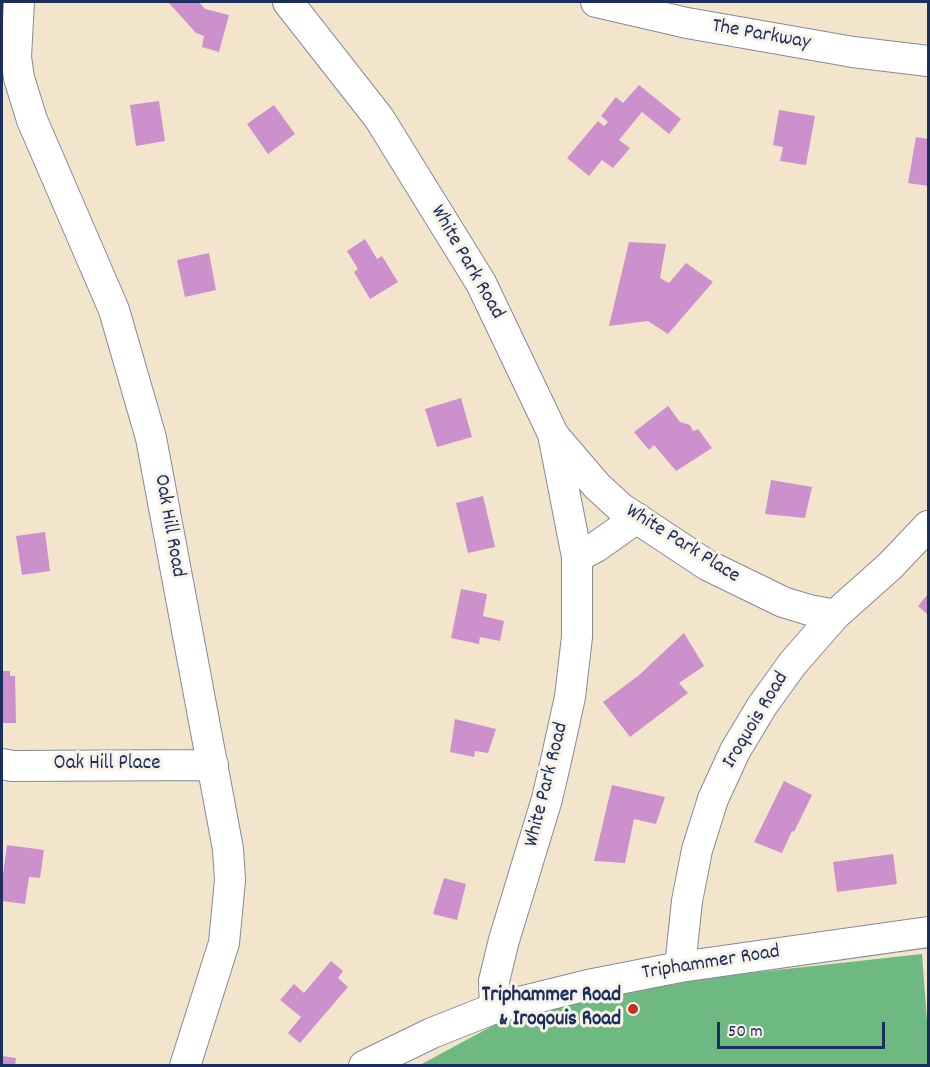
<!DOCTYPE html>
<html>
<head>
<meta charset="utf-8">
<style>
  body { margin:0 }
  #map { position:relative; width:930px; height:1067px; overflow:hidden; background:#f2e5cc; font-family:Dekko,sans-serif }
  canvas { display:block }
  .frame { position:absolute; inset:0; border:3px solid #1b2f5e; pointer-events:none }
  .scale { position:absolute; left:717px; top:1022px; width:168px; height:27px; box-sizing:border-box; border:3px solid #1b2f5e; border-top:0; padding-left:8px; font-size:18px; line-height:21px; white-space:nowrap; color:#1b2f5e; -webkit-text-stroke:4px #f7f3e8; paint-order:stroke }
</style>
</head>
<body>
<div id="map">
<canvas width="930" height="1067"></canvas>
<div class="frame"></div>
<div class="scale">50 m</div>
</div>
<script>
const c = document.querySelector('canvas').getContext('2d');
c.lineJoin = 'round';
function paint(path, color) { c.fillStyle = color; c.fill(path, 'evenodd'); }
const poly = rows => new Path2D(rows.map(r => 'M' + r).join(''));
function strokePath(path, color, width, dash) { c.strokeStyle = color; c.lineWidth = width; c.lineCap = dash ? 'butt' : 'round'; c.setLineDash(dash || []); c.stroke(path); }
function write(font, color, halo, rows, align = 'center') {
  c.font = font + ' Dekko,sans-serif'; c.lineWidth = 6; c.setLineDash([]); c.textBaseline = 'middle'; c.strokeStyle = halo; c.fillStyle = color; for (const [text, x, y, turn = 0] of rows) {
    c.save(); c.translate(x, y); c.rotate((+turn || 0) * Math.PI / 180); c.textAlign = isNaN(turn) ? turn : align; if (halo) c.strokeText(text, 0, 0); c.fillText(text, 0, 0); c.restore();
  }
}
paint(poly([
  [922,954,928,1034,928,1065,418,1066,550,995]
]), '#6eb981');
paint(poly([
  [168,2,199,2,205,9,229,15,219,52,202,47,204,36,196,33],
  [639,85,681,119,669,134,642,112,619,140,630,148,613,168,602,160,589,176,567,158,598,121,604,126,608,122,601,116,616,97,623,103],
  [159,101,165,141,136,146,130,105],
  [274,105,295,134,268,154,247,124],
  [779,110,815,116,806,165,780,161,783,147,773,145],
  [916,137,928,139,928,186,908,183],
  [365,239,377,259,382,256,398,282,370,299,354,272,358,269,347,251],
  [629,242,666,244,660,278,669,283,686,263,713,282,668,334,648,321,609,326],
  [209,253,216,290,185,297,177,260],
  [461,398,472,437,437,447,425,409],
  [668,406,680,422,690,425,693,431,698,429,712,448,676,471,654,445,649,450,634,432],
  [771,480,812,487,805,518,765,514],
  [483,496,495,547,468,553,456,503],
  [45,532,50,571,22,575,16,536],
  [461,589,487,594,483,616,504,621,500,641,480,637,479,644,451,638],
  [928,594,928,615,918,606],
  [684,633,704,666,679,683,688,693,630,737,603,702,638,676],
  [2,671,10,671,10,676,15,676,16,723,2,723],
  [455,719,496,729,488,753,475,751,474,757,450,752],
  [784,781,812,795,794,832,792,831,782,853,754,842],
  [612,785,665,797,656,824,634,819,625,863,594,861],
  [7,845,44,850,40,878,29,877,25,904,2,901,2,882],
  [893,854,897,884,837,892,833,862],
  [444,878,466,884,457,920,433,914],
  [331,961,343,971,338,978,348,987,300,1043,288,1033,301,1017,280,1000,294,984,304,993],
  [2,1056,16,1058,15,1066,2,1066]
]), '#cc91cc');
const minor = poly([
  [19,2,16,57,19,78,32,120,114,310,151,438,228,849,230,880,224,943,185,1066],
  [288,2,379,118,481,283,553,434,577,557,577,637,570,697,557,756,547,799,504,940,494,981,495,1008],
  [596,2,687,23,853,52,928,61],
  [555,437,597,486,621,508,707,565,783,602,809,610,835,615],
  [577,557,596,547,637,518],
  [2,764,12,766,213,765],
  [680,967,687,901,697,850,713,799,735,751,762,706,793,663,835,615,890,566,928,526],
  [364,1066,432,1033,495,1008,588,985,680,967,928,932]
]);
strokePath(minor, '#868a95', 32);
strokePath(minor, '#fff', 30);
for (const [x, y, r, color] of [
  [633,1009,6,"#c8321e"]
]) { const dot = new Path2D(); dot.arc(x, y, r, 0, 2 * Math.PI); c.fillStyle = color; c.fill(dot); strokePath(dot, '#f7f3e8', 2); }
write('21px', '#1b2f5e', '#f7f3e8', [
  ["The Parkway",761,36,10],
  ["White Park Road",466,263,60],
  ["Oak Hill Road",168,526,80],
  ["White Park Place",682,545,32],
  ["Iroquois Road",757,721,-59],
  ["Oak Hill Place",107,765],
  ["White Park Road",548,785,-76],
  ["Triphammer Road",711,964,-9]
]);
write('bold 21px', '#1b2f5e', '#f7f3e8', [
  ["Triphammer Road",621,997],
  ["& Iroqouis Road",621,1021]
], 'right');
</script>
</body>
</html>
